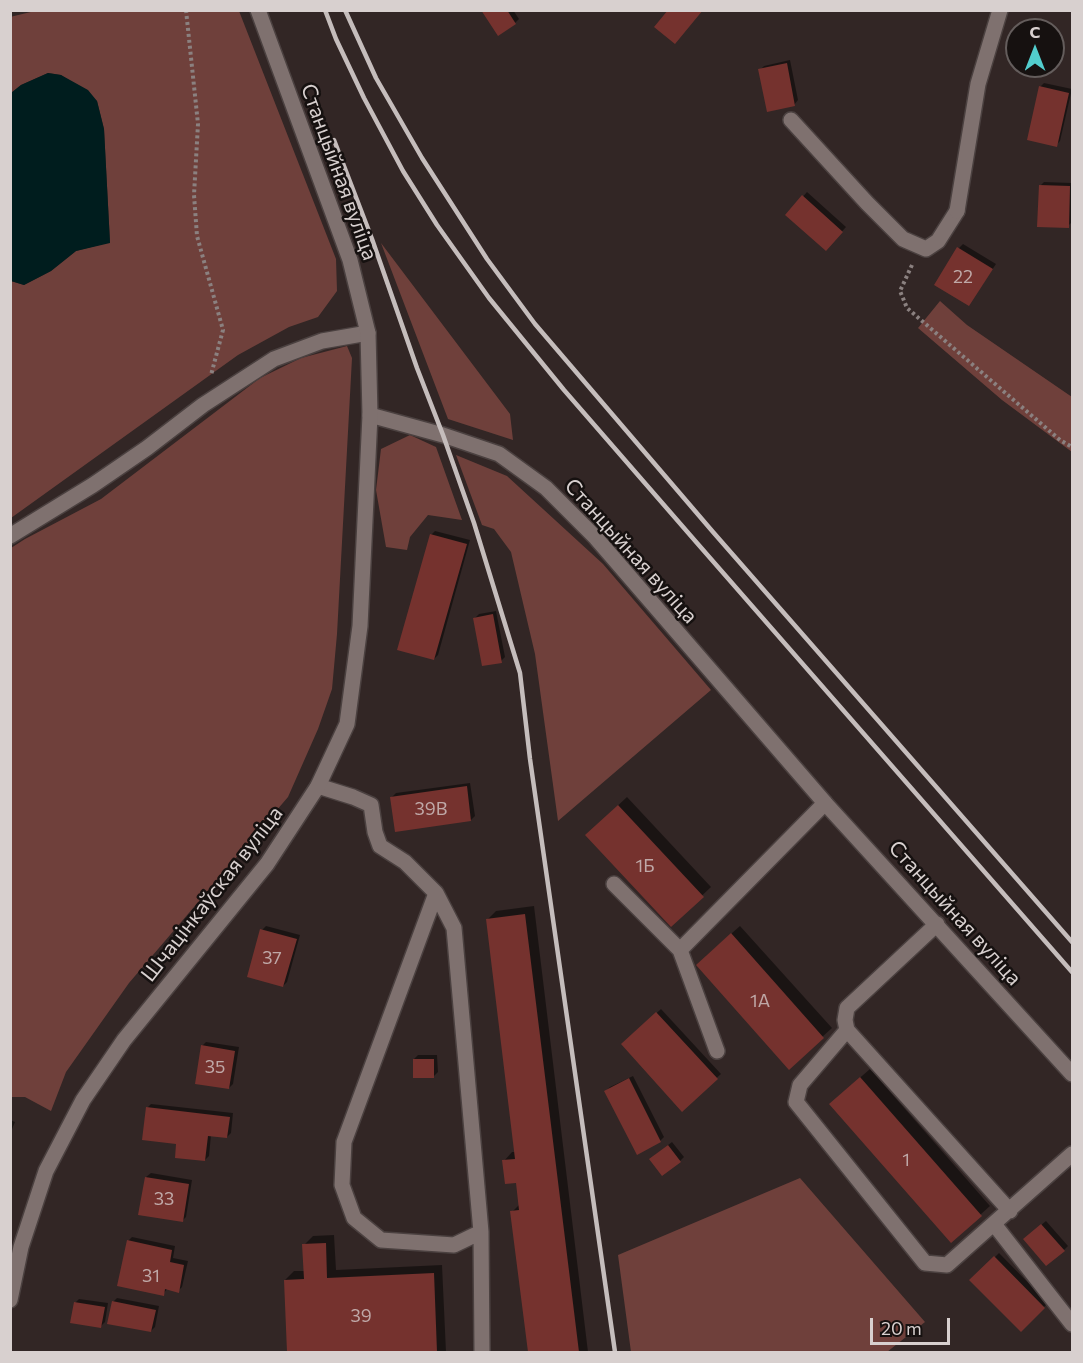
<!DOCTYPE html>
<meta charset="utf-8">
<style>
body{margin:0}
#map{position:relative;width:1083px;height:1363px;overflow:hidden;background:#322625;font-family:Commissioner,sans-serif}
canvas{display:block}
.frame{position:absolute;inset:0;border:12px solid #d8d0cf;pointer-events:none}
.north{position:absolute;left:1005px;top:18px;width:60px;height:60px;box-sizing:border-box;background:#161110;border:2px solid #645d5c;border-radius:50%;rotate:0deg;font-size:16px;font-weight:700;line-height:24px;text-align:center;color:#d8d0cf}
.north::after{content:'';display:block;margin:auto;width:21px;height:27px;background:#52cdcd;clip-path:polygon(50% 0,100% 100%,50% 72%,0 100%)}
.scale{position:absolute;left:870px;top:1318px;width:80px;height:27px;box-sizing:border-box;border:3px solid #d8d0cf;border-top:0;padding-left:8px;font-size:18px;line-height:21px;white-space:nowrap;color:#d8d0cf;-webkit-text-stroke:4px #161110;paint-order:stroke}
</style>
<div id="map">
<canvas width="1083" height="1363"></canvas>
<div class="frame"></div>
<div class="north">С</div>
<div class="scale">20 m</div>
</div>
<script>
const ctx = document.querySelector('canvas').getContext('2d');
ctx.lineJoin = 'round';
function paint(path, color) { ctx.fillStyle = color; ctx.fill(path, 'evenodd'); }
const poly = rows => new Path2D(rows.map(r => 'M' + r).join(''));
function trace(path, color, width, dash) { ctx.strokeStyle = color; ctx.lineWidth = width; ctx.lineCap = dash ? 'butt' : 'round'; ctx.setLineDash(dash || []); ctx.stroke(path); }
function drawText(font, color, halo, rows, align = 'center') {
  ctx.font = font + ' Commissioner,sans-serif'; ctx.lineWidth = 5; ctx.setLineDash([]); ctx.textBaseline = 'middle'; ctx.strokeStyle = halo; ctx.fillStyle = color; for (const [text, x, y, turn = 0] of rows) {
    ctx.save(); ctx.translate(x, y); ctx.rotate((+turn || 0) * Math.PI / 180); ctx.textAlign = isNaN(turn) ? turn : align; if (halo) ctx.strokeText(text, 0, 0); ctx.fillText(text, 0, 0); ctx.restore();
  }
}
paint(poly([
 [39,10,239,11,336,259,337,291,318,317,289,327,238,355,11,518,11,281,24,285,51,271,76,251,110,242,104,129,97,101,61,75,48,73,21,85,11,93,10,17],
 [381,243,510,414,513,440,448,419],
 [940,301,967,325,1072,397,1072,452,1002,400,918,328],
 [347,346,352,358,337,634,332,689,318,729,288,797,129,983,66,1072,51,1111,25,1097,11,1097,11,548,25,539,101,499,260,378,301,358],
 [410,435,436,447,462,520,428,515,410,537,407,550,386,547,376,490,381,449],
 [456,455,507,476,603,564,711,690,558,821,535,654,511,552,494,529,482,525],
 [800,1178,925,1322,887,1352,631,1352,618,1255]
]), '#6f403b');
paint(poly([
 [48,73,61,75,88,90,97,101,104,129,110,243,76,251,51,271,24,285,11,281,11,93,21,85]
]), '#001d1e');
paint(poly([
 [483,10,513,10,519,19,515,23],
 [790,60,798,100,794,105,760,70,764,66],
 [1044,83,1072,89,1060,141,1056,145,1040,87],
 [1044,182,1072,183,1072,222,1068,226,1040,186],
 [807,192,846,227,826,249,787,215],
 [963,244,996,264,972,300,936,284,959,248],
 [435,531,470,540,438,655,434,659,431,535],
 [496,611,505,657,501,661,475,618,479,614],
 [470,783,475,816,471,820,392,797,396,793],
 [627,797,711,887,671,925,596,826],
 [534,906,588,1352,529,1352,512,1212,520,1204,517,1181,504,1161,512,1152,516,1152,487,920,496,911],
 [266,926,300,935,287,982,283,986,262,930],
 [740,926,832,1028,789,1067,706,956],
 [661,1009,721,1074,682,1109,623,1044],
 [206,1042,239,1047,233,1084,229,1088,202,1046],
 [418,1055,437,1055,438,1072,434,1076,414,1059],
 [870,1069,990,1206,951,1241,840,1095],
 [633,1076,664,1137,660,1141,606,1091,610,1087],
 [151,1104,233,1113,231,1133,227,1137,211,1135,209,1156,205,1160,178,1143,147,1108],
 [10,1120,15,1122,10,1134],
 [672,1142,684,1157,680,1161,655,1155],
 [151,1173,192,1180,186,1217,182,1221,146,1177],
 [1046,1221,1068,1246,1064,1250,1029,1235],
 [334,1235,336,1270,442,1265,446,1352,289,1352,285,1280,294,1271,305,1271,304,1245,313,1236],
 [132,1237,175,1246,173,1258,188,1261,182,1287,178,1291,168,1288,163,1294,128,1241],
 [999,1253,1048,1303,1021,1330,972,1280],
 [117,1298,159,1306,155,1327,151,1331,113,1302],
 [79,1299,108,1303,105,1322,101,1326,75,1303]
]), '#0007');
paint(poly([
 [481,10,507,10,516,24,498,36],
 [668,10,703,10,675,44,654,27],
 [787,63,795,106,767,112,758,69],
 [1039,86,1069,93,1057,147,1027,140],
 [1039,185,1070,186,1069,228,1037,227],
 [802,195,843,232,826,251,785,215],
 [957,247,993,269,969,306,934,285],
 [430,534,467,544,434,660,397,650],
 [493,614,502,663,482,666,473,618],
 [467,786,471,821,395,832,390,797],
 [618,805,704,897,671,927,585,835],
 [525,914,579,1352,528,1352,510,1211,519,1210,516,1183,505,1184,502,1160,515,1159,486,919],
 [260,929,297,939,283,987,247,977],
 [731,933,824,1038,789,1070,696,965],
 [656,1012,718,1079,682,1112,621,1044],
 [201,1045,235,1051,229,1089,195,1084],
 [413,1059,434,1059,434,1078,413,1078],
 [860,1077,982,1216,951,1243,829,1104],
 [629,1078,661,1142,637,1155,604,1091],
 [146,1107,230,1117,227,1138,208,1136,205,1161,175,1158,176,1144,142,1140],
 [668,1145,681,1162,662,1176,649,1159],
 [145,1177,189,1184,183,1222,138,1215],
 [1041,1224,1065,1251,1046,1266,1023,1239],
 [127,1240,172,1250,170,1262,184,1265,179,1293,165,1289,164,1296,117,1286],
 [326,1243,327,1278,434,1273,437,1352,287,1352,284,1280,304,1279,302,1244],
 [994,1256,1045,1308,1021,1332,969,1280],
 [112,1301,156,1310,151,1332,107,1324],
 [74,1302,105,1307,101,1328,70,1323]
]), '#75322e');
const lane = poly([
 [791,120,867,203,903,239,926,249,938,241,957,211],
 [10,536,93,485,147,448,203,405,274,359,322,341,368,333],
 [318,786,353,797,371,805,375,832,380,846,405,862,436,893,454,928,481,1232,482,1352],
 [614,884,680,950],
 [436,893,344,1142,342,1185,354,1218,381,1240,454,1245,481,1232],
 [937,924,847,1008,845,1020,847,1030,800,1085,796,1102,925,1263,947,1265,1072,1154],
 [847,1030,1010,1211],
 [717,1051,680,950,825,803],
 [994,1224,1072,1324]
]);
const street = poly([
 [957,211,978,84,1000,10],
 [370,415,443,435,499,454,546,488,596,538,825,803,1072,1074]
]);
const secondary = poly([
 [10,1300,21,1247,46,1171,83,1100,124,1040,267,864,318,786,347,724,360,626,370,415,368,333,350,260,258,10]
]);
trace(lane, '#4b4140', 18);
trace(street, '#4b4140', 18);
trace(secondary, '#4b4140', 18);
trace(poly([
 [186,10,198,124,194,195,197,236,223,330,211,375],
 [912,265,900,291,907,308,1060,440,1072,447]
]), '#8b8180', 4, [3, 3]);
trace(lane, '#7f716f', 15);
trace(street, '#7f716f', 15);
trace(secondary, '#7f716f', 15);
trace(poly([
 [325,10,336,39,364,98,403,171,437,225,489,298,564,390,697,543,1072,972],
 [345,10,376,78,422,158,487,259,535,324,713,532,1072,942],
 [334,140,372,239,417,368,443,435,474,523,520,673,530,759,615,1352]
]), '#c5bdbc', 4.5);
drawText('18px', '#bfa8a7', null, [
 ["22",963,277],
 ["39В",431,809],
 ["1Б",645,866],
 ["37",272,958],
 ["1А",760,1001],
 ["35",215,1067],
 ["1",906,1160],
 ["33",164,1199],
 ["31",151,1276],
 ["39",361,1316]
]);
drawText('21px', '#d8d0cf', '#161110', [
 ["Станцыйная вуліца",339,172,70],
 ["Станцыйная вуліца",631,551,48],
 ["Шчацінкаўская вуліца",212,894,-52],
 ["Станцыйная вуліца",955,913,48]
]);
</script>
